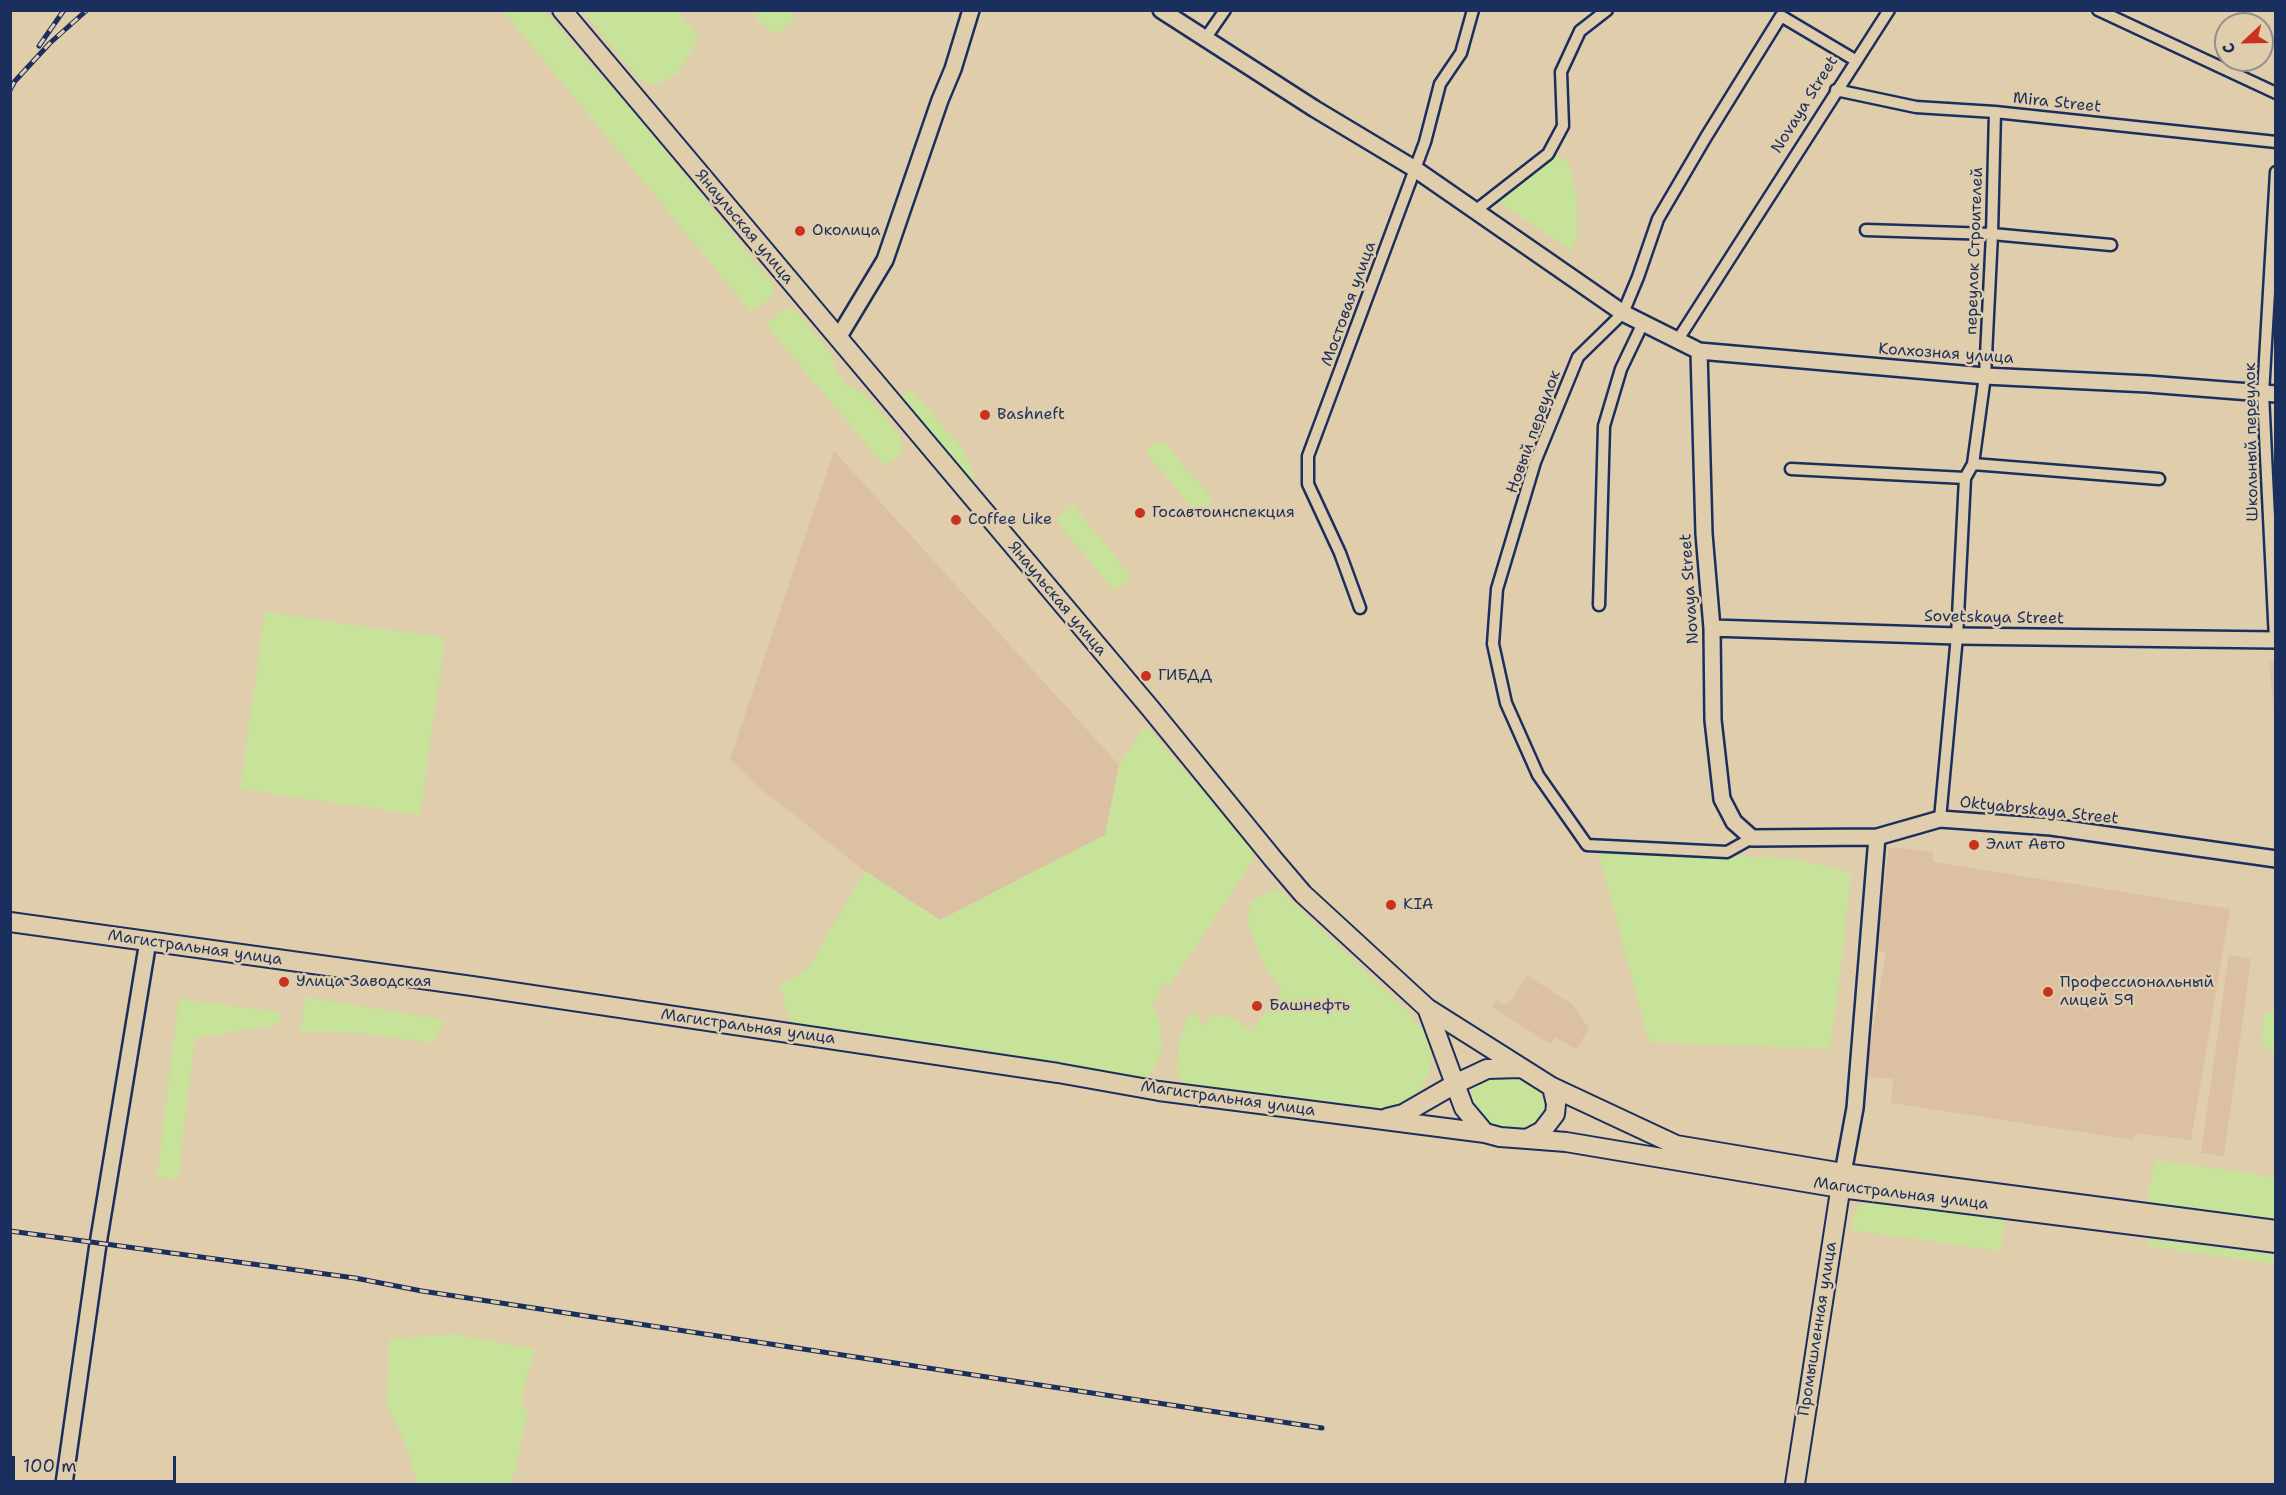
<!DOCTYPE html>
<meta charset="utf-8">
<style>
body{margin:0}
#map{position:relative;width:2286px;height:1495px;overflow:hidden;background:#e0cdab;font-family:"Shantell Sans",sans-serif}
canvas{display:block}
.frame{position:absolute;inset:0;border:12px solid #1b2f5e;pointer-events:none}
.north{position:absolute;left:2214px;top:12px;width:60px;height:60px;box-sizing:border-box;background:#e0cdab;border:2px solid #918e8c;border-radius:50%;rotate:248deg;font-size:16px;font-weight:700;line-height:24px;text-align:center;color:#1b2f5e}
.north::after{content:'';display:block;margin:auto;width:21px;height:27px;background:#c8321e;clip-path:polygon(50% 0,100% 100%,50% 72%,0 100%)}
.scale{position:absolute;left:12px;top:1456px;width:164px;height:27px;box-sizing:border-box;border:3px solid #1b2f5e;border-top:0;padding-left:8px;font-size:18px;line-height:21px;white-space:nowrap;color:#1b2f5e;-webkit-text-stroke:4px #e0cdab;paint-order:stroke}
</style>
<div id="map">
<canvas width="2286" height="1495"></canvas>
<div class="frame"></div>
<div class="north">С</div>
<div class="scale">100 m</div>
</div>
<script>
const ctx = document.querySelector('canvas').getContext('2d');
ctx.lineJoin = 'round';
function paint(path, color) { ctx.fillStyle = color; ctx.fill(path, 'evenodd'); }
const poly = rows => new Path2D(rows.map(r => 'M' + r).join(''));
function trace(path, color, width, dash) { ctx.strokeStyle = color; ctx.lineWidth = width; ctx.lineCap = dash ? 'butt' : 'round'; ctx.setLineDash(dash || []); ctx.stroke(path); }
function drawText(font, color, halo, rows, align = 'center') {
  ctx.font = font + ' "Shantell Sans",sans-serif'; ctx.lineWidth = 5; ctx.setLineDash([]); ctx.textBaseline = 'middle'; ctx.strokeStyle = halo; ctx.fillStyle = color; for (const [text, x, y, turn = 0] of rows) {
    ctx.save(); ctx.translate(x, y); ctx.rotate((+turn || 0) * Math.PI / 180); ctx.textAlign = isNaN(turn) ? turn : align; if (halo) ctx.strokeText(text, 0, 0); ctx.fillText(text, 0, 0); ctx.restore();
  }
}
paint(poly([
 [834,451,1119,765,1105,835,940,920,865,871,756,785,730,759],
 [2269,661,2275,661,2275,729],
 [1889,847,1933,852,1933,862,2230,909,2191,1140,2136,1133,2134,1140,1891,1103,1893,1079,1865,1076,1886,953,1876,951],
 [2229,954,2251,959,2224,1156,2201,1153],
 [1527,975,1573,1005,1589,1029,1576,1049,1555,1037,1550,1044,1492,1007,1496,1000,1504,1005,1509,1003]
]), '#dbc0a1');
paint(poly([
 [503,11,544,11,641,121,774,285,772,297,751,312],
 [582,11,677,11,699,37,678,74,654,85,641,81],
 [756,11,792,11,792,23,776,35,756,19],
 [1556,155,1569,163,1577,198,1577,238,1571,251,1497,200],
 [783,309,795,310,833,356,835,371,845,383,864,394,900,435,903,452,885,466,766,325],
 [909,391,914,392,965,452,975,479,973,482,902,397],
 [1156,442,1164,443,1211,497,1209,506,1202,512,1193,509,1148,455,1148,448],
 [1073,505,1132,577,1114,591,1056,520],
 [265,612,445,638,420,815,240,789],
 [1146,726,1252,848,1254,859,1169,986,1165,983,1157,993,1162,997,1152,1002,1160,1023,1162,1046,1157,1065,1146,1079,793,1029,780,987,808,968,865,871,940,920,1105,835,1119,765],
 [1598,850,1789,858,1851,872,1842,960,1830,1049,1649,1042],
 [1270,891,1281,891,1407,1011,1431,1040,1430,1072,1419,1090,1404,1105,1382,1112,1187,1084,1177,1076,1178,1049,1188,1015,1199,1014,1200,1024,1206,1025,1210,1014,1234,1018,1251,1032,1283,989,1266,971,1248,924,1250,903,1261,895],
 [305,997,445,1020,433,1043,362,1033,301,1032],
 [179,999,280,1012,278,1025,195,1038,178,1179,157,1177],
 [2268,1012,2275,1012,2275,1051,2269,1050,2262,1044,2263,1017],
 [1500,1074,1513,1076,1539,1091,1546,1105,1544,1118,1534,1128,1520,1131,1495,1127,1483,1120,1471,1103,1473,1087,1482,1079],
 [2155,1160,2275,1177,2275,1220,2147,1202],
 [1890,1199,2005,1214,2001,1251,1849,1230,1858,1206],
 [2151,1239,2275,1255,2275,1264,2147,1246],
 [454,1334,534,1349,521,1403,528,1412,515,1472,510,1484,417,1484,407,1448,387,1404,389,1339]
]), '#c7e299');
const street = poly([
 [2098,10,2276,93],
 [1205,39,1225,10],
 [1836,90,1916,107,1995,112,2276,142],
 [1475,211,1548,154,1563,126,1561,72,1580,31,1607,10],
 [1866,230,1992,234,2111,245],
 [1677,341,1889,10],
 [1973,464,2159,479],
 [1791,469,1965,478],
 [1599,605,1604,426,1621,369,1643,323],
 [1360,608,1340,553,1308,484,1308,456,1425,142,1440,84,1461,53,1473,10],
 [2275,640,2263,394,2276,172],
 [1940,819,1957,636,1965,478,1973,464,1985,376,1992,234,1995,112],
 [1752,838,1727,852,1587,845,1538,775,1506,703,1493,644,1497,589,1535,462,1578,357,1623,313,1638,277,1658,219,1706,137,1781,16,1855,60]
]);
const secondary = poly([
 [1161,10,1315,109,1415,169,1623,313,1699,351,1985,376,2148,384,2276,394],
 [838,338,885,260,940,100,953,69,971,10],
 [1699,351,1704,534,1712,628,1713,720,1722,799,1734,822,1752,838,1877,837,1940,819,2051,827,2276,859],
 [1712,628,1957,636,2276,640],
 [1843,1173,1855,1108,1877,837],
 [64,1484,98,1244,148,941]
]);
const primary = poly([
 [562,10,1150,708,1274,860,1303,894,1427,1008,1552,1087,1676,1145,1843,1173,2276,1230],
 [10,922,472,986,1058,1073,1159,1091,1485,1133],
 [1521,1068,1487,1069,1455,1084,1464,1108,1485,1133,1500,1137,1527,1139,1542,1131,1555,1114,1556,1104,1552,1087],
 [1387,1118,1403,1114,1455,1084,1427,1008],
 [1527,1139,1566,1142,1840,1188,2276,1243],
 [1795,1484,1842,1178]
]);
trace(street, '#1b2f5e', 15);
trace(secondary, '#1b2f5e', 20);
trace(primary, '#1b2f5e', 22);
trace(street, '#e0cdab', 10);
trace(secondary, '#e0cdab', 15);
trace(primary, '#e0cdab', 18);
const rail = poly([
 [39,46,64,10],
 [10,90,15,81,50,43,87,10],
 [10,1231,355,1278,422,1291,1322,1428]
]);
trace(rail, '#1b2f5e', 5);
trace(rail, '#e0cdab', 3, [9]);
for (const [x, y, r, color] of [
 [800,231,6,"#c8321e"],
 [985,415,6,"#c8321e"],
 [1140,513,6,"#c8321e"],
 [956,520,6,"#c8321e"],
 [1146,676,6,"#c8321e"],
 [1974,845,6,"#c8321e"],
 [1391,905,6,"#c8321e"],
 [284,982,6,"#c8321e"],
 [2048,992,6,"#c8321e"],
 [1257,1006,6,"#c8321e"]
]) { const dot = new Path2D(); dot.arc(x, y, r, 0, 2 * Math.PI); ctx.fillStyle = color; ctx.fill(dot); trace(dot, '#e0cdab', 2); }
drawText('16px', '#1b2f5e', '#e0cdab', [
 ["Mira Street",2057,103,6],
 ["Novaya Street",1805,105,-58],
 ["Янаульская улица",744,227,50],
 ["переулок Строителей",1975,251,-88],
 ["Мостовая улица",1349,304,-70],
 ["Колхозная улица",1946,354,4],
 ["Новый переулок",1534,432,-70],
 ["Школьный переулок",2252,442,-91],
 ["Novaya Street",1690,589,-94],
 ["Янаульская улица",1057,599,50],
 ["Sovetskaya Street",1994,618,1],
 ["Oktyabrskaya Street",2039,811,6],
 ["Магистральная улица",195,948,8],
 ["Магистральная улица",748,1027,8],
 ["Магистральная улица",1228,1099,8],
 ["Магистральная улица",1901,1194,7],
 ["Промышленная улица",1818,1329,-81]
]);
drawText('16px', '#1b2f5e', '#e0cdab', [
 ["Околица",812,231],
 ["Bashneft",997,415],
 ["Госавтоинспекция",1152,513],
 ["Coffee Like",968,520],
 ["ГИБДД",1158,676],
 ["Элит Авто",1986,845],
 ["KIA",1403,905],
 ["Улица Заводская",296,982],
 ["Профессиональный",2060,983],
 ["лицей 59",2060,1001],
 ["Башнефть",1269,1006]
], 'left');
</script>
